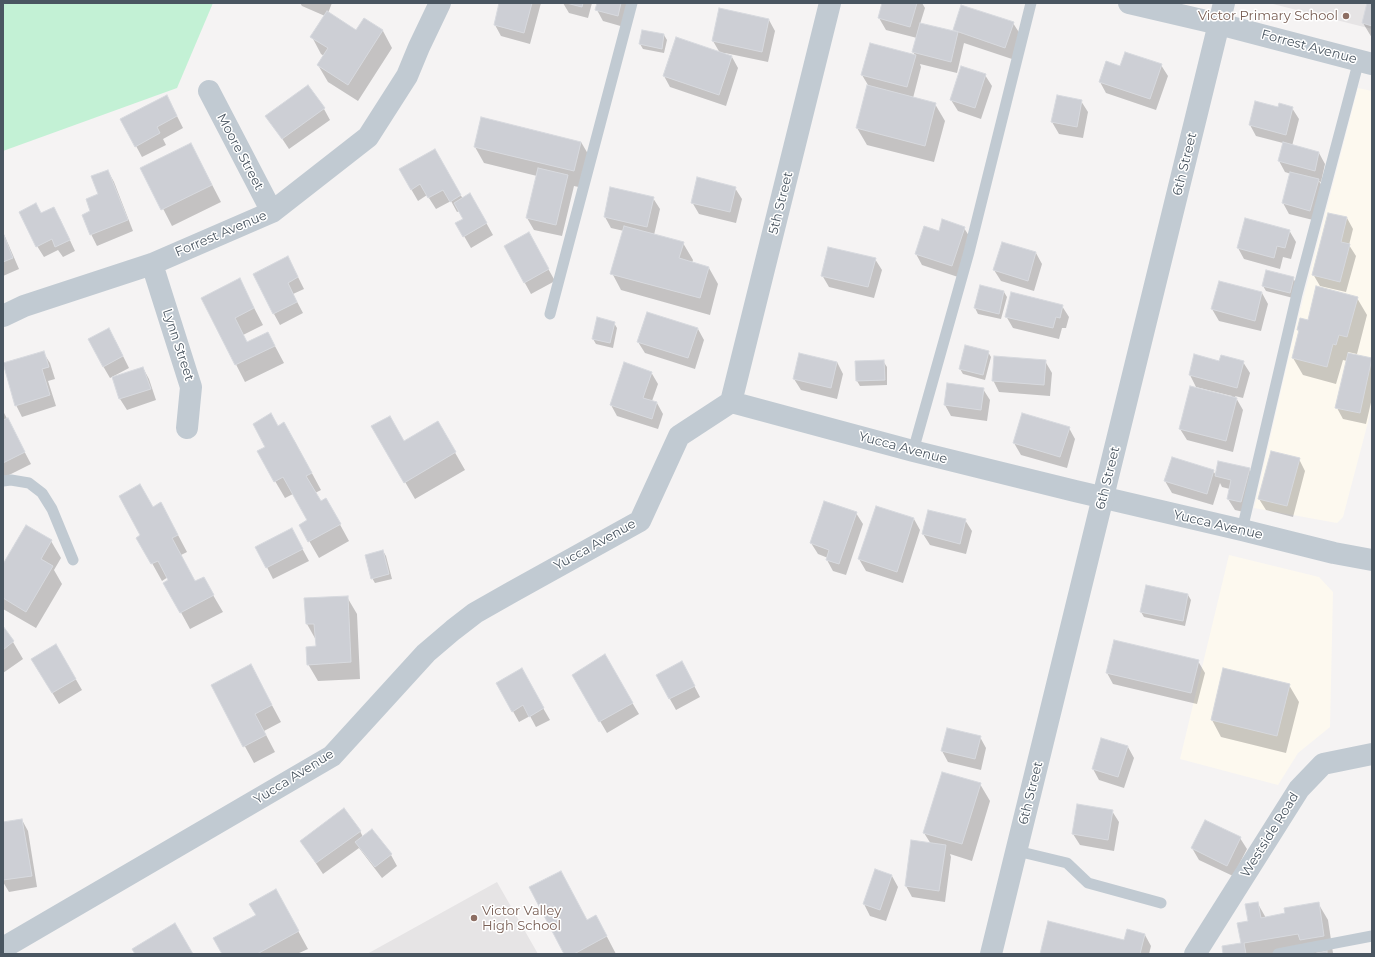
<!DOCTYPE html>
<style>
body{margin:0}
#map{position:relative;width:1375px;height:957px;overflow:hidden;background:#f5f3f3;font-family:Montserrat,sans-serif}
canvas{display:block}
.frame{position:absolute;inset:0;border:4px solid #4a5661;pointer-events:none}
</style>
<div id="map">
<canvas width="1375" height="957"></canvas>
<div class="frame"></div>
</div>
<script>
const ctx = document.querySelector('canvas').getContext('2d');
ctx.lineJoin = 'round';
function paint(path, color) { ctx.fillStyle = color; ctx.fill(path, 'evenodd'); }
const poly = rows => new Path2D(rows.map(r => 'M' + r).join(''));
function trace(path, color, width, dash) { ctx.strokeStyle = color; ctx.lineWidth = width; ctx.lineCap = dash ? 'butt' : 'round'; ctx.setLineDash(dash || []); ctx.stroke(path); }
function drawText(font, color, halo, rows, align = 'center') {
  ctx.font = font + ' Montserrat,sans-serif'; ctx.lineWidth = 3; ctx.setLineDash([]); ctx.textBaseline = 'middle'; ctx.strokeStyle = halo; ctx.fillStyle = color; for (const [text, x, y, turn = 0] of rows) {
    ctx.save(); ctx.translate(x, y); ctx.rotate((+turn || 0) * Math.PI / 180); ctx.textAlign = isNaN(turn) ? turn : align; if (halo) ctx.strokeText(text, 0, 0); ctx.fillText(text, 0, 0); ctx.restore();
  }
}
paint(poly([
 [1358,88,1372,91,1372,407,1343,517,1337,523,1254,508,1295,330],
 [1229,555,1319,577,1333,592,1330,727,1298,753,1278,785,1180,759]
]), '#fdf9ef');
paint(poly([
 [1269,3,1372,3,1372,29],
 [497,882,538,954,367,954]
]), '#e6e4e5');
paint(poly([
 [3,3,213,3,177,88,3,151]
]), '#c3f1d5');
paint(poly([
 [300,3,332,3,328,13,357,31,364,19,383,31,392,48,358,101,328,82,318,65,324,56,321,54,312,37,325,16,302,6],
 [500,3,541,3,530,44,501,36,495,25],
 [563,3,592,3,588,18,569,13],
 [598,3,630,3,624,27,603,21,597,10],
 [884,3,922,3,925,8,920,24,953,32,962,6,1013,23,1020,34,1012,59,964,43,957,73,920,64,921,67,913,98,935,104,945,121,934,162,867,145,857,128,868,85,862,75,915,55,913,52,917,38,886,30,879,18],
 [1368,3,1372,3,1372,38,1363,23],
 [769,20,775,31,768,62,725,53,725,55,732,57,738,68,726,106,670,87,664,76,720,53,713,41],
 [664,35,667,40,664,53,643,49,640,44],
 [1161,65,1168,76,1156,110,1106,93,1100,82,1120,67],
 [985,75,992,86,981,119,958,111,951,100],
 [1081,101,1088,112,1083,138,1059,134,1052,122],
 [173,108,183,128,163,139,166,145,142,157,136,146],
 [1279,108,1292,108,1299,119,1292,146,1319,153,1325,164,1321,182,1319,181,1325,191,1317,221,1289,214,1283,203,1291,174,1285,172,1279,161,1283,143,1256,136,1250,125],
 [324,109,330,120,289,149,267,116],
 [581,142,591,159,583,188,574,186,562,236,534,230,527,218,537,176,484,163,475,147],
 [191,144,221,202,172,226,142,168],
 [434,150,463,199,470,194,493,235,471,248,457,224,464,219,460,211,457,212,451,201,436,209,427,195,418,201,400,170],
 [108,171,114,182,133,231,97,246,91,234,92,212,100,195],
 [735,188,742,199,736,223,699,214,692,202],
 [653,198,660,209,654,235,683,243,693,260,692,263,709,268,718,284,710,315,621,290,612,273,624,231,611,228,605,217],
 [42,214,60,219,75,251,63,257,58,250,44,257,37,246],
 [1347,218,1353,229,1349,245,1356,256,1346,292,1320,286,1313,274],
 [964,228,971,239,958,277,922,265,916,254,939,232],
 [1289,230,1296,242,1291,259,1283,257,1280,269,1244,259,1238,248],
 [3,232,19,269,3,276],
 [535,245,555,281,531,294,505,247],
 [1036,253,1042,264,1034,291,1001,281,994,270],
 [288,257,304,289,293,294,303,313,280,325,274,314],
 [875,259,882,270,874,298,829,287,822,275],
 [1293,278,1296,283,1293,298,1266,291,1263,286],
 [239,279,263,325,243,335,247,343,268,333,284,363,245,382,202,298],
 [1004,292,1007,297,1001,319,978,314,975,308],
 [1262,293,1268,304,1261,331,1219,321,1212,309],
 [1357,298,1367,315,1357,354,1348,352,1348,354,1372,360,1372,398,1366,424,1343,419,1337,408,1347,361,1343,360,1336,384,1303,375,1293,358,1299,333,1298,330,1308,321],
 [1062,306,1069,317,1066,328,1062,328,1059,339,1013,328,1006,316],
 [614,323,617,328,613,348,596,344,593,339],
 [698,329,704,340,695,369,645,353,638,342],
 [115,340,129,368,110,378,103,366],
 [43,352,50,363,55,379,48,381,56,406,22,417,16,405],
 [988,352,991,357,985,380,963,374,960,369],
 [1195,356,1220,362,1243,362,1250,373,1243,398,1235,396,1243,410,1233,452,1187,440,1180,429,1232,398,1232,396,1196,387,1190,375],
 [883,361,887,367,887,385,860,386,857,381,856,362],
 [1045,361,1052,373,1050,396,999,392,993,380],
 [837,362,843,374,837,399,801,390,794,379],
 [143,368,149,379,156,400,127,410,120,399,113,378],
 [651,372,658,384,652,401,657,403,663,414,658,429,617,416,611,405],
 [948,384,983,389,990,400,987,421,951,416,945,405],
 [3,411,31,464,3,478],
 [1022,414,1069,428,1075,439,1067,468,1021,455,1014,443],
 [438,423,465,470,415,499,373,427,404,443],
 [278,427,294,440,321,490,315,493,320,503,326,499,349,541,319,558,300,525,308,520,293,494,285,498,258,452,267,447],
 [1299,459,1305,471,1293,517,1266,510,1259,499],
 [1249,469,1255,480,1248,513,1235,510,1228,499,1230,489,1222,487,1220,483,1213,505,1172,493,1165,481,1213,471,1216,475],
 [152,508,170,520,187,552,181,555,195,583,203,578,223,612,190,629,165,583,170,581,168,577,162,581,138,538,142,536],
 [856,513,863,524,846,575,833,571,827,560,828,558,818,554,811,543],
 [914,519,920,530,903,583,866,571,859,559],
 [965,520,972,531,966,554,930,545,923,534],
 [51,541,61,558,54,570,62,584,36,628,3,609,3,566],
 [298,541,309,561,273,579,257,548],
 [383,551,386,556,392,579,375,583,372,578],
 [1188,595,1191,600,1185,626,1144,617,1141,612],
 [347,597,357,614,360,679,318,681,308,664,317,647,316,640,307,624],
 [3,628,13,642,23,659,3,673],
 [56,645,82,690,59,704,32,659],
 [604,656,639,714,607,733,573,675],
 [1198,661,1205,673,1197,704,1113,684,1107,673],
 [251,666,281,722,264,731,275,752,254,763,212,686],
 [1224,669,1289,685,1299,702,1286,753,1221,737,1212,720],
 [521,670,550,720,536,727,530,716,519,722,497,683],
 [688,674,700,697,676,710,657,676],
 [980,737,986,748,981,770,948,762,942,751],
 [1128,747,1134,758,1124,788,1099,780,1093,769],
 [980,784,990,801,972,861,950,854,951,857,945,902,912,897,906,886,912,841,931,844,924,833],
 [1112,811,1119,822,1114,851,1080,845,1073,834],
 [22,820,28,831,37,887,9,892,3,882,3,823],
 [360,831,363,837,371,831,391,855,397,866,382,878,359,848,323,874,301,841],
 [1240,838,1247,849,1233,876,1199,860,1192,848],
 [892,876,898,887,886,921,870,916,864,904],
 [1318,903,1328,920,1333,953,1308,954,1306,951,1287,954,1224,954,1242,944,1249,922,1258,904,1266,918,1286,914],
 [285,907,308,949,297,954,223,954],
 [587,921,605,933,616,954,565,954],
 [1145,935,1151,946,1149,954,1041,954,1125,941]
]), '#0003');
const building = poly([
 [499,3,532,3,524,33,494,25,499,3],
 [566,3,583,3,582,7,566,3],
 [597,3,621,3,618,16,595,10,597,3],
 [882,3,917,3,910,27,878,18,882,3],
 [1367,3,1372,3,1372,26,1362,23,1367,3],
 [961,5,1014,22,1005,48,953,30,961,5],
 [719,8,769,19,762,52,712,41,719,8],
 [327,11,356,30,364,18,383,30,348,85,317,65,328,48,310,37,327,11],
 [920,23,958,32,951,62,912,52,920,23],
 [642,30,664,34,662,49,639,44,642,30],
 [676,37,732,56,719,95,663,76,676,37],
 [870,43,916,55,907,87,861,75,870,43],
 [1125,52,1162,64,1150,99,1099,82,1106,61,1120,66,1125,52],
 [961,66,986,74,975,108,950,100,961,66],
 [308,85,325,108,282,139,265,116,308,85],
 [867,85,936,103,925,146,856,128,867,85],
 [167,95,177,116,157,127,160,133,135,147,120,119,167,95],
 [1057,95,1082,100,1077,127,1051,122,1057,95],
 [1255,101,1278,107,1279,103,1293,107,1286,135,1249,125,1255,101],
 [481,117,581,142,574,171,474,147,481,117],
 [1283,142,1319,152,1315,171,1278,161,1283,142],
 [191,143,212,185,161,210,140,168,191,143],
 [435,149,461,195,450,202,443,190,428,198,420,184,411,190,399,169,435,149],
 [538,168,568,175,556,225,526,218,538,168],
 [108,170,128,220,90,235,82,215,90,211,86,199,98,194,91,176,108,170],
 [1290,172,1319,179,1310,211,1282,203,1290,172],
 [697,177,736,187,730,212,691,203,697,177],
 [610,187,654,197,647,227,604,217,610,187],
 [470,193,487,223,463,237,455,223,463,219,454,203,470,193],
 [36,203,41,213,54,207,70,240,55,247,52,239,36,247,19,212,36,203],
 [1328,213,1347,217,1341,242,1350,244,1340,282,1312,275,1328,213],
 [1245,218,1290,230,1285,248,1277,246,1274,258,1237,248,1245,218],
 [942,219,965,227,952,266,915,254,924,226,939,231,942,219],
 [624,226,684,242,679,258,709,267,700,298,610,274,624,226],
 [529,232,549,269,524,283,504,246,529,232],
 [3,233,13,258,3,262,3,233],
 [1002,242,1036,252,1028,281,993,270,1002,242],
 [828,247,876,258,868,287,821,276,828,247],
 [288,256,298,277,288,283,297,302,273,314,253,274,288,256],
 [1266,270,1294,277,1290,293,1262,286,1266,270],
 [240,278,254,308,235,318,247,342,268,332,275,346,235,365,201,298,240,278],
 [1219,281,1262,292,1255,321,1211,309,1219,281],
 [980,285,1004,291,999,314,974,308,980,285],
 [1316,286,1358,297,1347,337,1339,335,1336,345,1333,344,1327,367,1292,358,1299,330,1297,330,1300,318,1308,320,1316,286],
 [1011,292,1063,305,1060,318,1056,317,1053,328,1005,317,1011,292],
 [647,312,698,328,688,358,637,342,647,312],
 [597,317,615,322,610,343,592,339,597,317],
 [109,328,123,356,103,367,88,339,109,328],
 [965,345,989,351,983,375,959,369,965,345],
 [44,351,49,367,42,369,50,395,15,406,3,363,44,351],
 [799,353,837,362,831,388,793,379,799,353],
 [1348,353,1372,358,1360,413,1335,408,1348,353],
 [1194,354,1219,361,1221,355,1244,361,1237,388,1189,375,1194,354],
 [994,356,1046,360,1044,385,992,381,994,356],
 [884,360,885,380,856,381,855,361,884,360],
 [624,362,652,372,643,398,657,402,652,419,610,405,624,362],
 [143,367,151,389,119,399,112,377,143,367],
 [947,383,984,388,981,410,944,405,947,383],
 [1190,386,1237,398,1226,441,1179,429,1190,386],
 [271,413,278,426,284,422,312,473,306,476,321,501,326,498,341,524,308,542,299,525,307,520,283,477,274,482,257,451,265,447,253,424,271,413],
 [1022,413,1070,427,1060,457,1013,443,1022,413],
 [390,416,404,441,438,421,456,452,404,483,371,426,390,416],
 [8,418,25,452,3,463,3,420,8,418],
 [1271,451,1300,458,1287,506,1258,499,1271,451],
 [1172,457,1214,470,1207,494,1164,481,1172,457],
 [1218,461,1250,468,1241,502,1227,499,1231,480,1215,476,1218,461],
 [140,484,153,507,161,502,178,535,172,538,195,581,204,577,214,595,180,613,163,583,168,580,158,561,151,564,136,538,140,535,119,496,140,484],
 [824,501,857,512,839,564,826,560,829,550,810,543,824,501],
 [876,506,914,518,897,572,858,559,876,506],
 [928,510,966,519,960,544,922,534,928,510],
 [26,525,52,540,41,559,53,566,26,612,3,598,3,564,26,525],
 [292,528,303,549,266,568,255,547,292,528],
 [383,550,389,574,371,579,365,555,383,550],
 [1146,585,1188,594,1183,621,1140,612,1146,585],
 [348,596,351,662,307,665,306,647,316,646,314,624,306,624,304,598,348,596],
 [3,626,14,641,3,650,3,626],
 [1114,640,1199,660,1191,693,1106,673,1114,640],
 [56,644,76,679,52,693,31,659,56,644],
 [605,654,633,703,599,722,572,675,605,654],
 [682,661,695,686,669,699,656,675,682,661],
 [251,664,272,705,255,714,266,735,243,747,211,685,251,664],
 [522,668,544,708,529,717,523,705,512,712,496,683,522,668],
 [1223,668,1290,684,1277,736,1211,720,1223,668],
 [947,728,981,736,975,759,941,751,947,728],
 [1101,738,1128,746,1118,777,1092,769,1101,738],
 [942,772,981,783,962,844,923,833,942,772],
 [1077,804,1113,810,1108,840,1072,834,1077,804],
 [344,808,361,831,316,863,300,841,344,808],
 [22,819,32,876,3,880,3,822,22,819],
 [1205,820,1241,837,1227,866,1191,848,1205,820],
 [372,829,392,854,375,867,355,842,372,829],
 [911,840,946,845,939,891,905,886,911,840],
 [875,869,892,875,880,910,863,904,875,869],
 [561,871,587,920,596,915,607,936,574,954,564,954,529,887,561,871],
 [276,889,299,931,257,954,222,954,213,938,256,915,249,904,276,889],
 [1258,902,1261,918,1285,913,1284,908,1319,902,1324,936,1300,940,1298,934,1244,943,1246,954,1223,954,1222,946,1241,943,1237,923,1248,921,1245,904,1258,902],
 [1048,921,1124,940,1127,929,1145,934,1140,954,1040,954,1048,921],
 [175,923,193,954,135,954,132,949,175,923],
 [1327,951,1327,954,1316,954,1316,953,1327,951]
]);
paint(building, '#cdcfd5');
trace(building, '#d7d9de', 1);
trace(poly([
 [550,314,632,3],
 [913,451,969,252,1031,3],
 [3,481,11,480,29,483,42,493,52,509,73,560],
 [1242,530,1297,294,1359,60],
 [1017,851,1067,863,1088,883,1161,903],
 [1278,954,1372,936]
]), '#c1cad2', 11);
trace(poly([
 [1129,3,1219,24,1372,64],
 [209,91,272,212],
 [152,264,191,387,187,428],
 [3,316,24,306,152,264,272,212,368,137,407,76,419,47,440,3],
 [731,402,830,3],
 [3,948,332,756,426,653,453,630,475,613,512,592,640,521,679,436,731,402,913,451,1075,491,1242,530,1334,553,1372,560],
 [1195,954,1299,789,1323,764,1372,754]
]), '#c1cad2', 22);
trace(poly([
 [991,954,1224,3]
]), '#c1cad2', 22);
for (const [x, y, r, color] of [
 [1346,16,4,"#8d6e63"],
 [474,918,4,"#8d6e63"]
]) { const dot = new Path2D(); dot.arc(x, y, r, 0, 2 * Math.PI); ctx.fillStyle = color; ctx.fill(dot); trace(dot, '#fff', 1.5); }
drawText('13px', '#785e54', '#fff', [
 ["Victor Primary School",1338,16],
 ["Victor Valley",482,911,"left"],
 ["High School",482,926,"left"]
], 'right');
drawText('13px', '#4a5661', '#fff', [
 ["Forrest Avenue",1309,47,15],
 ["Moore Street",240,152,62],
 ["6th Street",1185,164,-76],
 ["5th Street",781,203,-76],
 ["Forrest Avenue",221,234,-23],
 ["Lynn Street",178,345,72],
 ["Yucca Avenue",903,448,15],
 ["6th Street",1108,478,-76],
 ["Yucca Avenue",1218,525,13],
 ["Yucca Avenue",595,545,-29],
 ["Yucca Avenue",294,777,-32],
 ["6th Street",1031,793,-76],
 ["Westside Road",1270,835,-58]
]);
</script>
